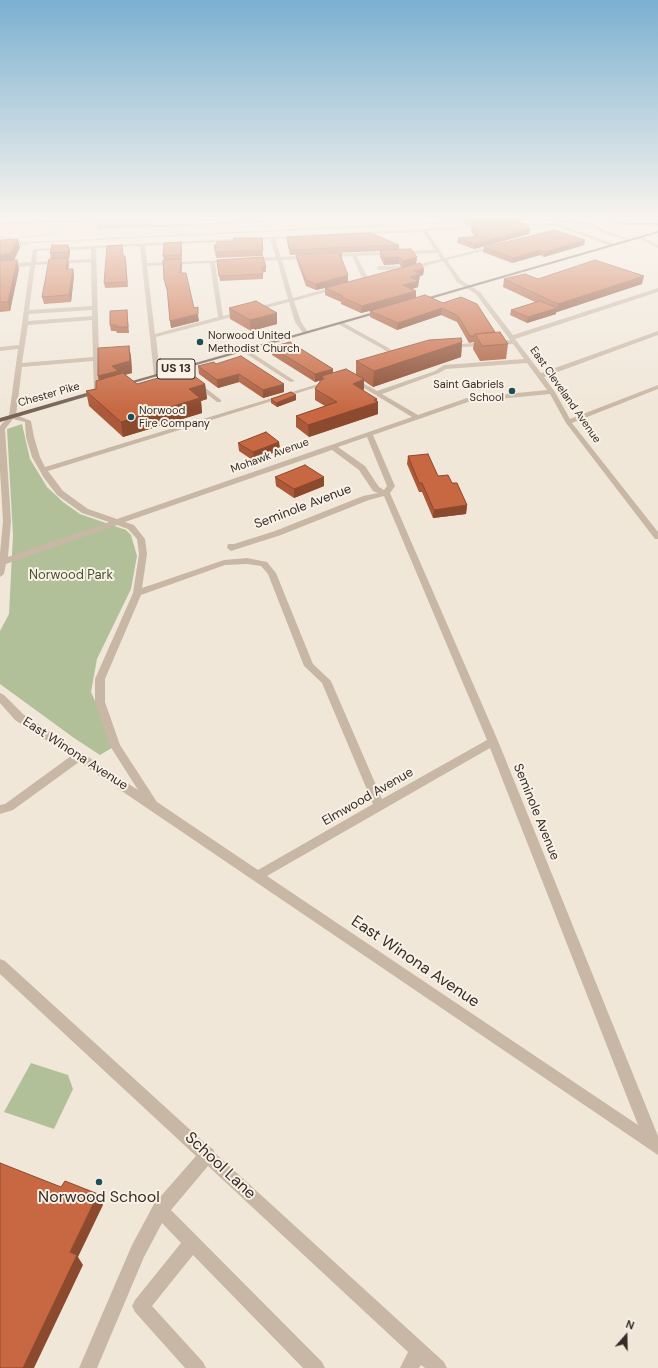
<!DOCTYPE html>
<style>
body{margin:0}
#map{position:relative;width:658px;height:1368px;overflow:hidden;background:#f1e7d9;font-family:"DM Sans",sans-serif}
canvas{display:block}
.north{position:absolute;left:606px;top:1316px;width:40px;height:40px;-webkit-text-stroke:3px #f9f1e6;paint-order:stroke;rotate:20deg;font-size:11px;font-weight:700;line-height:16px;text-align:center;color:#352c27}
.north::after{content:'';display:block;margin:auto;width:14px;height:18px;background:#352c27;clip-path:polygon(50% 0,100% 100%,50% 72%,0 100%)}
</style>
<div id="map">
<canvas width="658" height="1368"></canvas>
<div class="north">N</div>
</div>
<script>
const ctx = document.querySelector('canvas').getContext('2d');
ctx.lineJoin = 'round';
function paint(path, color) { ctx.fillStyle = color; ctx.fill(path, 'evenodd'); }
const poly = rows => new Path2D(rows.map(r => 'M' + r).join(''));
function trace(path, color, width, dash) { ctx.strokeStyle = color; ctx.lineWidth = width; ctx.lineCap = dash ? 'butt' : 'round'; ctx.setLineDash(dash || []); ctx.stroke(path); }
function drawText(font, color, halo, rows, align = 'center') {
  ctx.font = font + ' "DM Sans",sans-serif'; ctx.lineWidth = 4; ctx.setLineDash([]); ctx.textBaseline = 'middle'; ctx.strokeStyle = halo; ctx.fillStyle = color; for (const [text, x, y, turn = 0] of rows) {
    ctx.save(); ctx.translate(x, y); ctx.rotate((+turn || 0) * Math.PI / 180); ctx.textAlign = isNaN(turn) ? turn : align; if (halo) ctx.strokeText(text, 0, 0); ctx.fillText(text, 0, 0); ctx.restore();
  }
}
paint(poly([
 [150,219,150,227,97,229,97,220],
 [22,424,30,459,47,487,63,502,80,514,126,530,131,535,137,556,131,589,97,659,91,692,115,746,100,755,74,738,0,684,0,631,9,614,13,535,7,429],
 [31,1063,68,1075,73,1089,54,1129,4,1112]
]), '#b2c099');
trace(poly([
 [609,219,625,224,658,224]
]), '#78aaaf', 2.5);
trace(poly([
 [0,237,12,238],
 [19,238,53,234,54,230],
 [16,245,29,245]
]), '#b5a190', 1.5, [1, 1]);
paint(poly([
 [93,219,126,219,124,220,0,225,0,223,93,219],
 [148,219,152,219,152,225,323,219,150,228,148,227,148,219],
 [556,220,591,223,607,231,632,240,630,241,603,233,588,225,554,222,556,220],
 [554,223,615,244,615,245,611,246,554,225,512,226,510,225,512,224,554,223],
 [484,226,486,228,427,231,445,258,497,245,497,247,447,260,461,280,480,292,513,335,658,288,658,292,515,339,541,373,658,331,658,335,544,377,555,392,570,419,658,385,658,389,572,423,658,532,658,539,655,539,566,423,550,394,468,402,373,435,395,486,390,493,498,741,658,1136,658,1155,79,762,13,810,0,814,0,805,5,804,71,756,15,720,0,703,0,693,4,695,23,714,138,790,110,746,95,702,95,679,133,593,139,554,137,539,128,529,117,525,6,564,4,574,0,577,0,553,3,521,0,471,0,426,9,416,18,349,0,351,0,347,19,345,30,266,0,268,0,264,31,262,33,250,35,249,484,226],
 [423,232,435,250,328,254,325,256,328,258,352,256,363,280,366,282,369,280,357,256,437,253,441,259,412,266,379,266,376,268,379,270,408,271,443,261,457,282,476,294,510,340,449,345,446,347,447,348,513,344,524,359,444,365,435,371,377,391,354,378,349,379,412,417,117,519,88,509,63,491,48,471,333,382,328,381,45,467,40,457,34,437,31,421,16,415,22,367,93,361,94,392,97,394,100,392,96,248,140,246,154,375,157,377,160,375,156,337,289,302,295,322,303,333,307,333,308,332,301,322,294,301,340,288,337,286,293,298,282,260,310,259,313,257,310,255,281,257,275,239,423,232],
 [270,239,276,257,250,258,247,260,250,262,277,260,288,299,223,316,215,263,230,263,232,260,147,263,145,246,270,239],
 [91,249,91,259,36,262,37,251,91,249],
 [91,262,92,306,29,310,35,265,91,262],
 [210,263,218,317,155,334,147,266,210,263],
 [92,310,92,316,28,321,29,314,92,310],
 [92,320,93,357,22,363,28,325,92,320],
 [527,363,547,390,467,398,418,415,382,394,439,373,446,369,527,363],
 [13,419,25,422,26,437,32,457,44,478,57,495,82,513,109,522,8,557,11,521,5,429,13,419],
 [367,437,387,486,384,490,379,487,365,466,338,447,367,437],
 [332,450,359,470,373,491,378,493,363,496,275,531,234,544,228,544,227,548,231,551,281,535,369,500,384,496,487,740,382,799,331,681,313,664,276,573,267,562,247,558,224,560,142,588,147,554,145,539,134,525,125,522,332,450],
 [247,564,261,566,268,574,304,666,322,683,373,804,258,870,157,802,120,745,105,702,105,679,141,595,225,565,247,564],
 [490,748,638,1125,267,876,490,748],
 [640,236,658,245,658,248,638,238,640,236],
 [338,322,342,322,387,347,403,359,398,360,383,349,338,324,338,322],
 [242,349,246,349,295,381,290,382,242,351,242,349],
 [176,368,180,368,221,400,221,402,217,402,176,370,176,368],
 [0,959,5,961,208,1146,213,1149,215,1153,444,1362,447,1368,425,1368,421,1365,419,1368,400,1368,408,1352,208,1166,171,1210,322,1362,325,1368,303,1368,193,1255,152,1306,203,1362,206,1368,185,1368,135,1312,132,1306,135,1300,181,1243,162,1223,144,1257,97,1368,79,1368,132,1245,154,1204,196,1156,0,974,0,959]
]), '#c9b7a5');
paint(poly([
 [658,231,658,233,420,302,415,301,658,231],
 [381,310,386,311,123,386,118,385,381,310],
 [100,389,102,390,102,392,0,422,0,418,100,389]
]), '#776457');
trace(poly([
 [509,220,527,219],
 [0,244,475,221]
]), '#352c27', 1.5, [0.5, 1.5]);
paint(poly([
 [462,219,519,219,520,220,520,223,467,226],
 [471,226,530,229,529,234,474,249,457,243,458,238,475,237,471,231],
 [368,232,399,245,399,249,417,257,416,264,402,268,399,264,384,265,380,257,380,251,290,255,287,242,287,237,368,233],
 [262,238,263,256,216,258,214,245],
 [0,240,20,247,14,261,17,260,19,269,10,311,0,312],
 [585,240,584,245,544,257,540,255,512,263,483,252,484,247],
 [181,242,182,248,182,260,181,260,182,266,181,273,199,321,171,328,168,293,165,285,163,260,164,260,163,256],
 [68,245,70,251,69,259,68,259,69,265,68,269,73,269,74,276,71,302,44,304,42,297,51,259,50,253],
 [342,254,342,260,348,275,348,282,424,269,423,275,420,276,419,280,418,281,418,287,412,289,416,291,416,298,425,295,495,332,508,344,506,359,480,361,473,349,474,342,469,343,457,322,441,315,397,330,370,317,370,311,361,313,341,304,341,302,325,295,325,288,316,290,306,286,297,261,296,255],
 [123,256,125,256,126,260,128,287,105,288,104,283],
 [217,264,266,267,266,272,263,272,263,279,220,281],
 [504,279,538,279,642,284,557,312,556,312,556,314,527,323,510,315,511,310,535,302,503,287],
 [229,308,277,313,277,324,251,331,230,319],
 [127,310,129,333,117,333,116,331,111,331,110,325],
 [462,342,461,357,373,387,364,381,363,390,378,402,378,414,309,437,296,427,296,416,325,406,315,400,315,389,321,380,315,382,272,355,271,347,333,373,356,374,356,361],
 [129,346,131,357,132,373,125,375,137,384,205,384,207,399,201,401,202,413,123,437,89,406,86,391,96,389,99,380],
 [216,364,284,392,263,398,239,382,218,388,199,374,198,366],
 [296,395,296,400,277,407,271,403,271,399],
 [279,442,280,450,254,461,239,451,238,443],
 [408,456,438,476,452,483,467,505,466,514,433,518,422,492,419,492,407,464],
 [275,477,324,477,324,486,294,498,276,486]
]), '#ab5939');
paint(poly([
 [530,229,529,234,474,249,475,244],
 [18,239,20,247,13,262,0,264,0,255],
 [585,240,584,245,544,257,545,252],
 [68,245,70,251,69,259,68,252],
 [540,250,540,255,512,263,513,258],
 [399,257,399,264,384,265,385,258],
 [417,257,416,264,402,268,403,261],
 [68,258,69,265,67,276,66,269],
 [181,259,182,266,181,280,180,273],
 [17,260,19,269,10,311,8,302],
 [73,269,74,276,71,302,69,295],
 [424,269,423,275,420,276,419,280,409,283,410,277,414,271],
 [348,275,348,282,316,290,316,284],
 [644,276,642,284,557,312,558,304],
 [419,281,418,287,403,292,403,285],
 [416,291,416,298,361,313,362,306],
 [442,308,441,315,397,330,398,323],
 [557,308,556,314,527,323,528,317],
 [277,313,277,324,251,331,250,320],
 [198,314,199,321,171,328,170,321],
 [462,342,461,357,373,387,374,371],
 [129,346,131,357,132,373,119,376,100,388,98,376,112,366],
 [333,369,333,377,322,376,322,380,315,382,315,374],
 [239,374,239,382,218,388,217,380],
 [364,379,364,390,353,384],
 [205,384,207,399,201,401,202,413,123,437,121,422,189,389],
 [284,384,284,392,263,398,263,390],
 [296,395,296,400,277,407,276,403],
 [377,399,377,403,378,402,378,414,309,437,308,425],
 [279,442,280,450,254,461,253,452],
 [324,477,324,486,294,498,294,489],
 [467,505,466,514,433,518,434,510],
 [98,1194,103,1205,78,1257,83,1265,34,1368,23,1368,70,1252]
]), '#8b492e');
const building = poly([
 [464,219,519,219,520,220,467,222,464,219],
 [524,223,530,229,475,244,458,238,479,236,471,226,524,223],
 [554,230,585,240,545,252,540,250,513,258,484,247,535,235,554,230],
 [368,232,399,245,290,250,287,237,369,233,368,232],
 [234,238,262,238,263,250,216,252,214,245,217,245,217,242,234,241,234,238],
 [18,239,11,253,0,255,0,240,18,239],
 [181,242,181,255,163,256,164,243,181,242],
 [52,245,68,245,68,252,50,253,52,245],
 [122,245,123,256,125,256,127,282,104,283,107,246,122,245],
 [411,249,417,257,403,261,399,257,385,258,380,250,411,249],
 [341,253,342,254,340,255,348,275,316,284,306,280,296,255,341,253],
 [263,257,266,267,262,267,263,274,219,276,217,260,263,257],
 [68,258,66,269,73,269,69,295,42,297,49,259,68,258],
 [181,259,180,273,186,273,194,308,198,307,198,314,170,321,167,288,164,279,163,260,181,259],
 [17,260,8,302,0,302,0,261,17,260],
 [595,260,644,276,558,304,504,279,525,274,538,279,595,260],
 [420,263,424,269,414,271,420,274,410,277,419,281,403,285,416,291,362,306,341,297,343,296,325,288,420,263],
 [425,295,443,303,461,297,477,304,495,332,475,334,475,336,470,336,458,316,442,308,398,323,370,311,425,295],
 [256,301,277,313,250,320,229,308,256,301],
 [540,301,557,308,528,317,511,310,540,301],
 [127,310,128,327,116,327,116,325,110,325,110,311,127,310],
 [500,332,508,344,482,346,475,334,500,332],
 [461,338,462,342,374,371,356,361,429,340,461,338],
 [290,342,333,369,315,374,271,347,290,342],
 [129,346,130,361,112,366,118,371,98,376,98,348,129,346],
 [241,356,284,384,263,390,239,374,217,380,198,366,214,362,216,364,241,356],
 [346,369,364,379,353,384,377,399,374,400,378,402,308,425,296,416,337,402,315,389,321,380,324,379,322,376,346,369],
 [186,370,205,384,189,389,200,398,121,422,86,391,96,389,96,381,123,373,137,384,186,370],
 [291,392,296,395,276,403,271,399,291,392],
 [266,432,279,442,253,452,238,443,266,432],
 [428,454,438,476,448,475,452,483,457,483,467,505,434,510,422,483,419,483,408,456,428,454],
 [305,465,324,477,294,489,275,477,305,465],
 [0,1163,61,1187,65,1181,98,1194,70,1252,77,1255,23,1368,0,1368,0,1163]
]);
paint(building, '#c76842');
trace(building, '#8b492e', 1);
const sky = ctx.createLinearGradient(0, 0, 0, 410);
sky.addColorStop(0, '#7bb0d1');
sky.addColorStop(0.53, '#f9f4ee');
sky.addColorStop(1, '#f9f4ee00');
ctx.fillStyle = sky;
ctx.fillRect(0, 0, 658, 410);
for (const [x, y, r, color] of [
 [200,342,4,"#1c5057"],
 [512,391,4,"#1c5057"],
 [131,417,4,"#1c5057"],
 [99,1182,4,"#1c5057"]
]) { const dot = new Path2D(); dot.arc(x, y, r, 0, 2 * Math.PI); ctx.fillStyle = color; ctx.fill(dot); trace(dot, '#f9f1e6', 1.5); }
drawText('11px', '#352c27', '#f9f1e6', [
 ["Norwood United",208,336],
 ["Methodist Church",208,349],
 ["Saint Gabriels",504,385,"right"],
 ["School",504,398,"right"],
 ["Norwood",139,411],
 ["Fire Company",139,424]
], 'left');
drawText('11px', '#352c27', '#f9f1e6', [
 ["Chester Pike",49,395,-16],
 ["East Cleveland Avenue",565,395,55],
 ["Mohawk Avenue",270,456,-20]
]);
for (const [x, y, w] of [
 [176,369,38]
]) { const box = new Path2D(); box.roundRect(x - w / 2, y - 10, w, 20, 3); ctx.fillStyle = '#f9f1e6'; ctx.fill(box); trace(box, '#352c27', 1); }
drawText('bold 12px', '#352c27', null, [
 ["US 13",176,369]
]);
drawText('13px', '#352c27', '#f9f1e6', [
 ["Seminole Avenue",303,507,-21],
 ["East Winona Avenue",75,754,33],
 ["Elmwood Avenue",368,797,-30],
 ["Seminole Avenue",536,812,68]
]);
drawText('13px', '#43542a', '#f9f1e6', [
 ["Norwood Park",71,576]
]);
drawText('16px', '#352c27', '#f9f1e6', [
 ["East Winona Avenue",415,962,34],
 ["School Lane",220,1166,43]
]);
drawText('16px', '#352c27', '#f9f1e6', [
 ["Norwood School",99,1198]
]);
</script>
